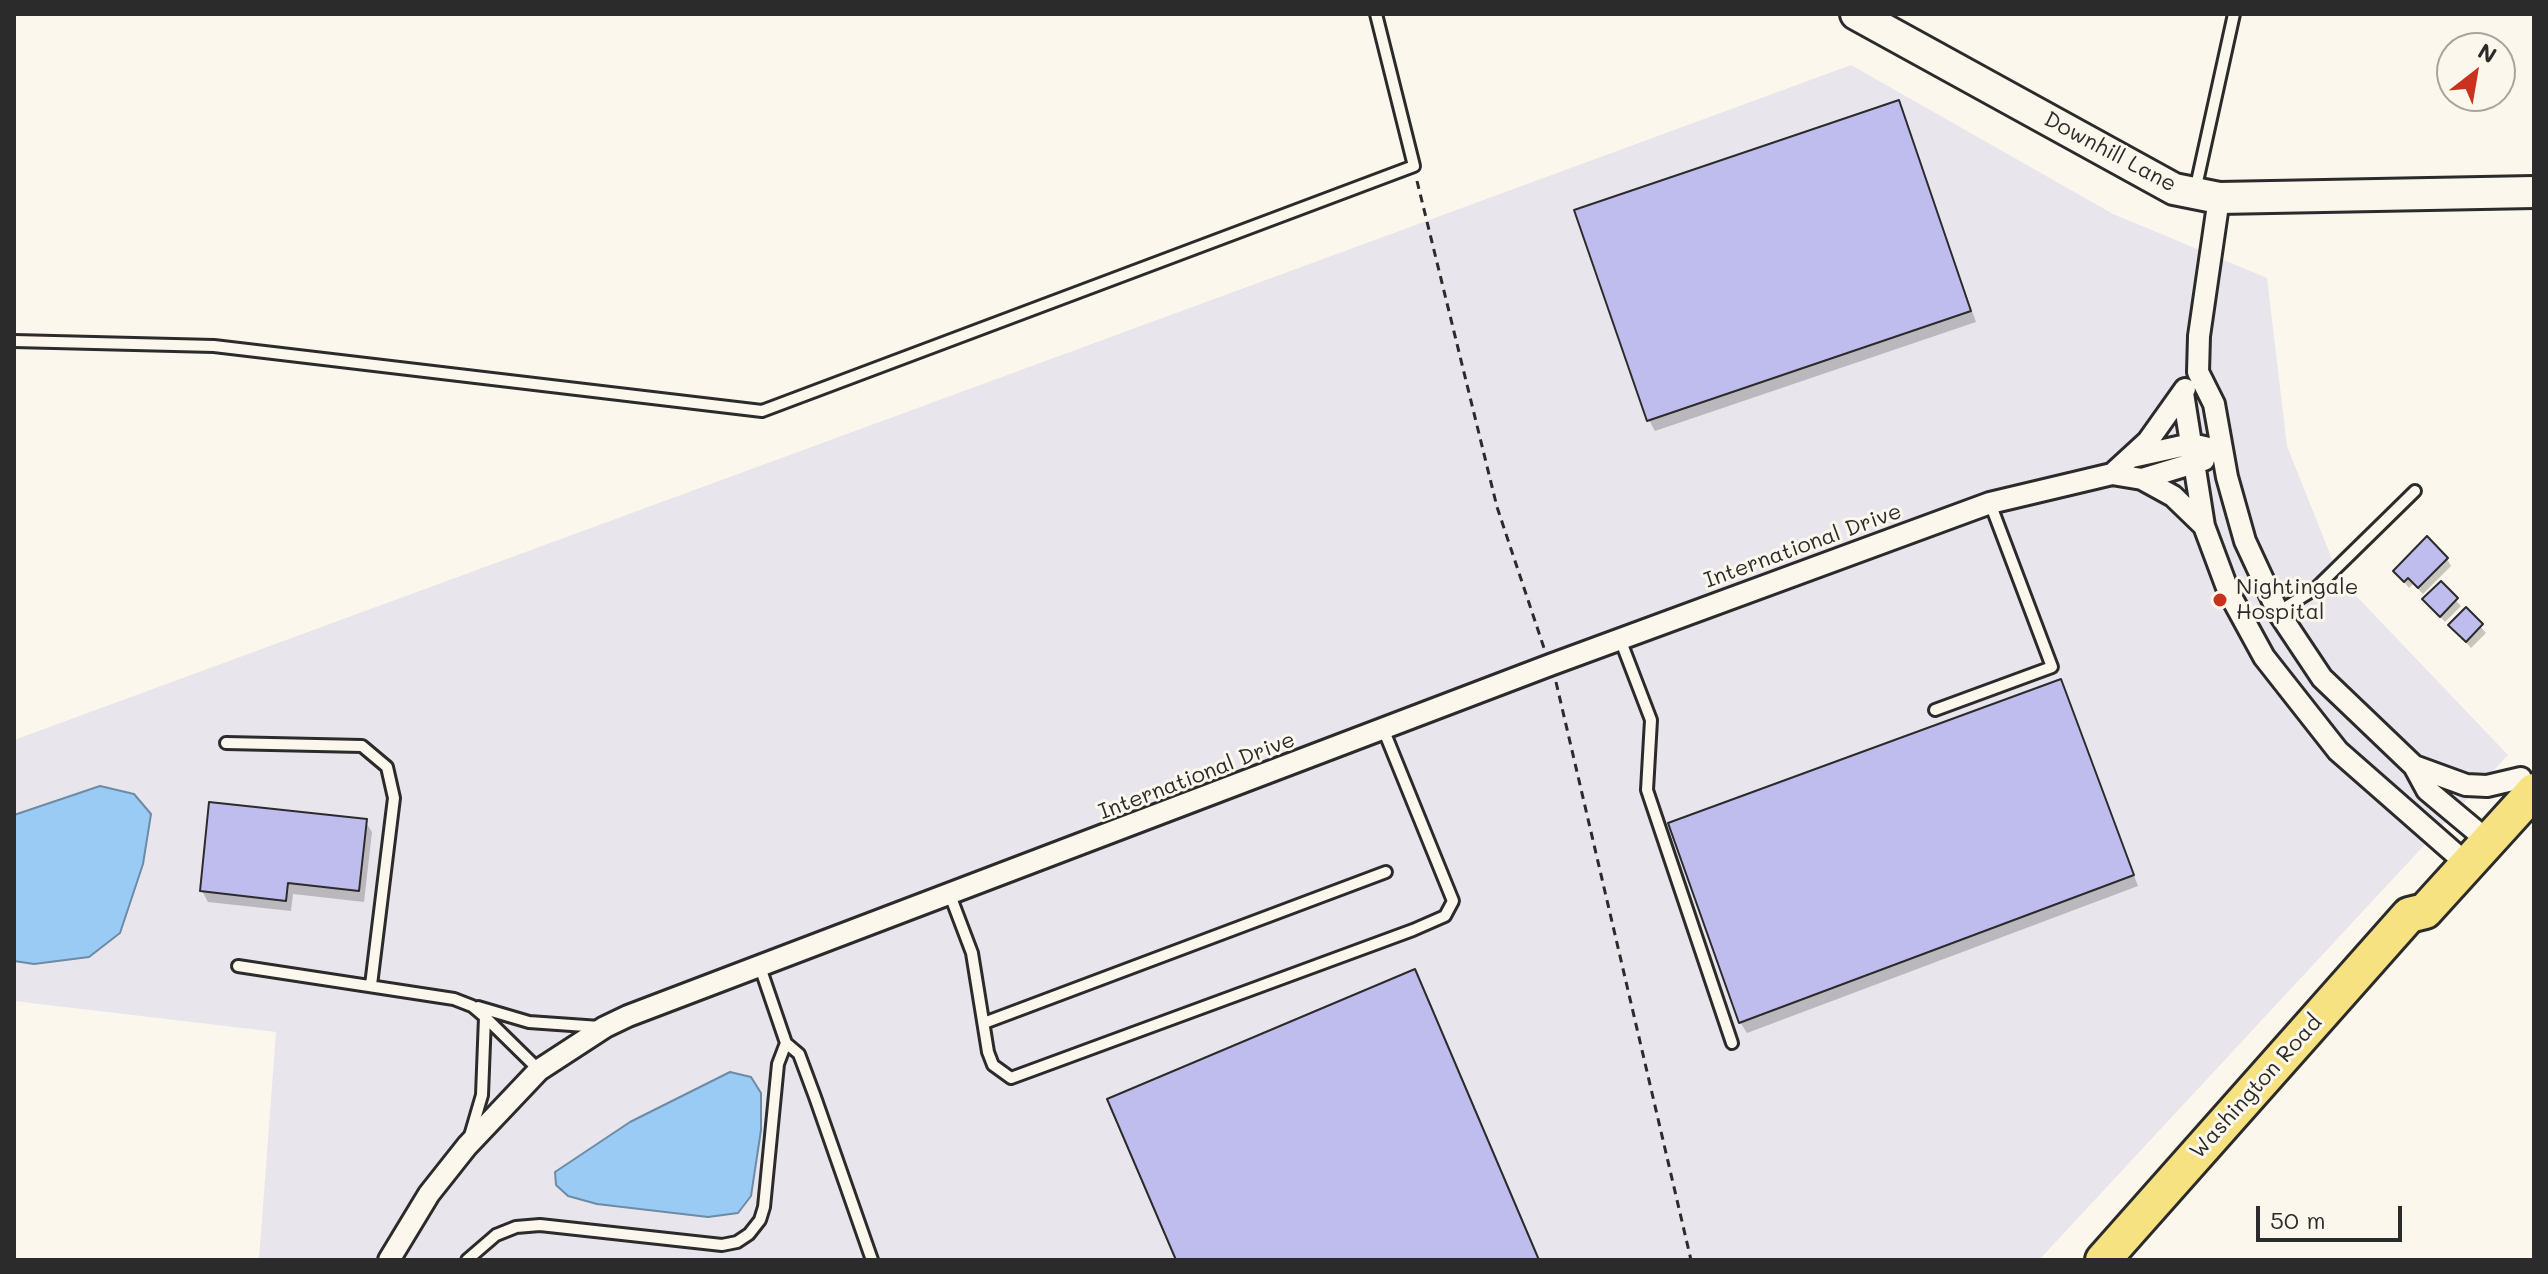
<!DOCTYPE html>
<style>
body{margin:0}
#map{position:relative;width:2548px;height:1274px;overflow:hidden;background:#fbf7ec;font-family:Mali,sans-serif}
canvas{display:block}
.frame{position:absolute;inset:0;border:16px solid #2b2b2b;pointer-events:none}
.north{position:absolute;left:2436px;top:32px;width:80px;height:80px;box-sizing:border-box;background:#fbf7ec;border:2px solid #a8a59f;border-radius:50%;rotate:31deg;font-size:22px;font-weight:700;line-height:32px;text-align:center;color:#2b2b2b}
.north::after{content:'';display:block;margin:auto;width:28px;height:36px;background:#c8321e;clip-path:polygon(50% 0,100% 100%,50% 72%,0 100%)}
.scale{position:absolute;left:2256px;top:1206px;width:146px;height:36px;box-sizing:border-box;border:4px solid #2b2b2b;border-top:0;padding-left:10px;font-size:24px;line-height:28px;white-space:nowrap;color:#2b2b2b;-webkit-text-stroke:6px #fbf7ec;paint-order:stroke}
</style>
<div id="map">
<canvas width="2548" height="1274"></canvas>
<div class="frame"></div>
<div class="north">N</div>
<div class="scale">50 m</div>
</div>
<script>
const ctx = document.querySelector('canvas').getContext('2d');
ctx.lineJoin = 'round';
function paint(path, color) { ctx.fillStyle = color; ctx.fill(path, 'evenodd'); }
const poly = rows => new Path2D(rows.map(r => 'M' + r).join(''));
function trace(path, color, width, dash) { ctx.strokeStyle = color; ctx.lineWidth = width; ctx.lineCap = dash ? 'butt' : 'round'; ctx.setLineDash(dash || []); ctx.stroke(path); }
function drawText(font, color, halo, rows, align = 'center') {
  ctx.font = font + ' Mali,sans-serif'; ctx.lineWidth = 6; ctx.setLineDash([]); ctx.textBaseline = 'middle'; ctx.strokeStyle = halo; ctx.fillStyle = color; for (const [text, x, y, turn = 0] of rows) {
    ctx.save(); ctx.translate(x, y); ctx.rotate((+turn || 0) * Math.PI / 180); ctx.textAlign = isNaN(turn) ? turn : align; if (halo) ctx.strokeText(text, 0, 0); ctx.fillText(text, 0, 0); ctx.restore();
  }
}
paint(poly([
 [1851,65,2113,214,2267,278,2287,446,2340,579,2508,755,2039,1260,259,1260,276,1032,14,1001,14,740]
]), '#e9e5ed');
const water = poly([
 [100,786,134,794,151,814,143,864,120,933,89,957,34,964,14,961,14,815,100,786],
 [730,1072,751,1077,761,1093,761,1130,751,1196,738,1213,708,1217,597,1204,568,1196,556,1185,555,1172,630,1122,730,1072]
]);
paint(water, '#99cbf5');
trace(water, '#6d8ba4', 2);
paint(poly([
 [1898,102,1976,322,1655,431,1649,420],
 [2447,559,2451,566,2423,594,2413,584,2409,588,2395,571],
 [2441,584,2461,606,2445,622,2425,600],
 [2466,610,2486,633,2471,648,2451,626],
 [2061,682,2138,886,1747,1033,1740,1022],
 [365,821,372,832,364,902,293,894,291,911,208,902,202,891]
]), '#0003');
const building = poly([
 [1899,100,1971,311,1647,421,1574,210,1899,100],
 [2427,536,2448,558,2418,588,2408,578,2404,582,2393,571,2427,536],
 [2441,581,2458,598,2440,617,2422,599,2441,581],
 [2466,607,2483,624,2466,642,2448,625,2466,607],
 [2061,679,2134,875,1739,1023,1668,823,2061,679],
 [209,802,367,819,359,891,288,883,286,901,200,891,209,802],
 [1415,969,1539,1260,1176,1260,1107,1099,1415,969]
]);
paint(building, '#bfbcee');
trace(building, '#2b2b2b', 2);
const lane = poly([
 [2195,191,2234,14],
 [14,341,214,346,762,411,1414,166,1376,14],
 [2278,612,2315,589,2415,491],
 [1620,639,1651,720,1647,790,1732,1043],
 [1935,710,2052,667,1990,503],
 [226,743,362,746,387,767,394,798,371,985],
 [950,895,972,953,988,1052,993,1065,1011,1078,1413,930,1445,916,1453,901,1384,731],
 [759,964,786,1043,799,1054,815,1097,872,1260],
 [238,966,454,999,472,1006,485,1017,539,1070],
 [478,1007,529,1022,600,1027],
 [984,1023,1386,872],
 [470,1136,482,1095,485,1017],
 [467,1260,496,1235,516,1227,540,1225,722,1245,737,1242,749,1234,760,1220,764,1207,778,1064,786,1043]
]);
const street = poly([
 [2219,198,2199,336,2198,372,2214,404,2227,477,2245,541,2278,612,2322,678,2414,766,2427,790,2488,841],
 [2183,393,2204,526,2229,593,2264,657,2338,751,2468,865],
 [2132,457,2191,444,2222,451],
 [2112,474,2148,441,2185,389],
 [2142,479,2204,460],
 [2414,766,2466,785,2487,786,2521,778],
 [389,1260,429,1194,467,1146,539,1070,605,1027,628,1016,1550,665,1990,503,2112,474,2142,479,2173,496,2204,526]
]);
const secondary = poly([
 [1856,14,2174,189,2219,198,2534,192]
]);
const primary = poly([
 [2103,1260,2409,915,2425,911,2534,791]
]);
trace(lane, '#2b2b2b', 16);
trace(street, '#2b2b2b', 26);
trace(secondary, '#2b2b2b', 36);
trace(primary, '#2b2b2b', 40);
trace(poly([
 [1417,181,1497,507,1544,648],
 [1556,682,1691,1260]
]), '#2b2b2b', 3, [8, 6]);
trace(lane, '#fbf7ec', 10);
trace(street, '#fbf7ec', 20);
trace(secondary, '#fbf7ec', 30);
trace(primary, '#f7e281', 34);
for (const [x, y, r, color] of [
 [2220,600,8,"#c8321e"]
]) { const dot = new Path2D(); dot.arc(x, y, r, 0, 2 * Math.PI); ctx.fillStyle = color; ctx.fill(dot); trace(dot, '#fbf7ec', 3); }
drawText('22px', '#2b2b2b', '#fbf7ec', [
 ["Downhill Lane",2110,152,28],
 ["International Drive",1803,546,-20],
 ["International Drive",1197,776,-21],
 ["Washington Road",2256,1087,-48]
]);
drawText('22px', '#2b2b2b', '#fbf7ec', [
 ["Nightingale",2236,587],
 ["Hospital",2236,612]
], 'left');
</script>
